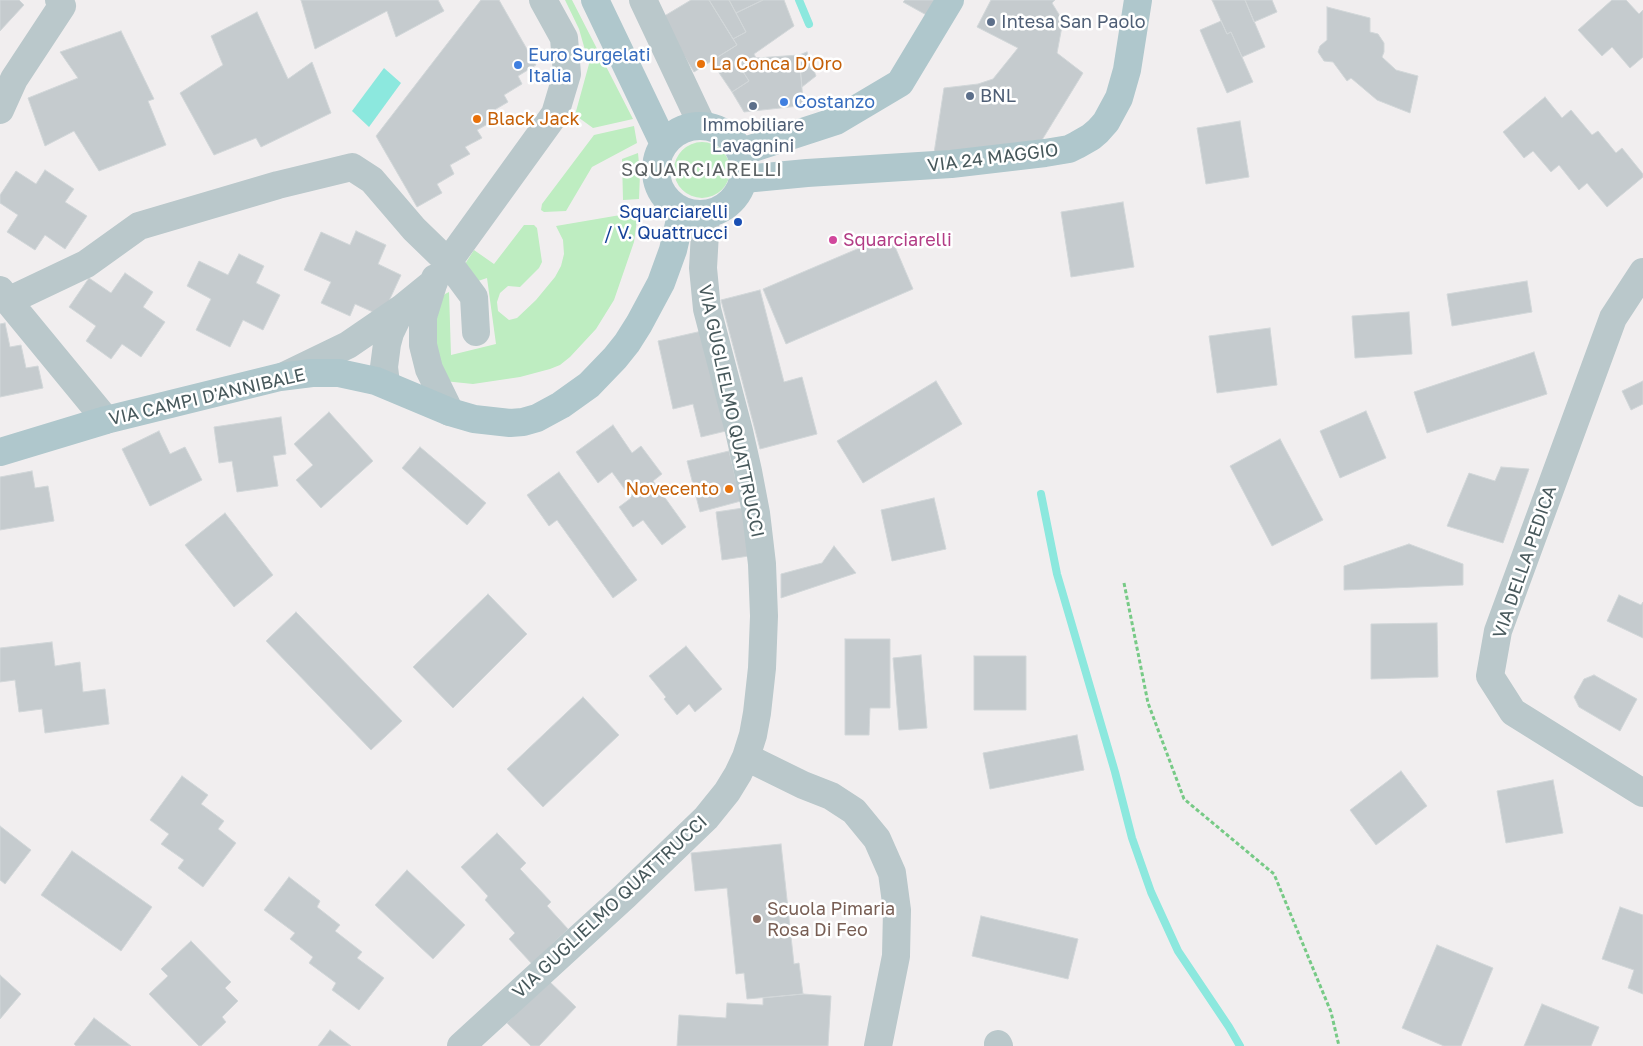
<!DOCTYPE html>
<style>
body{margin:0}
canvas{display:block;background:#f1eeef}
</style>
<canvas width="1643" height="1046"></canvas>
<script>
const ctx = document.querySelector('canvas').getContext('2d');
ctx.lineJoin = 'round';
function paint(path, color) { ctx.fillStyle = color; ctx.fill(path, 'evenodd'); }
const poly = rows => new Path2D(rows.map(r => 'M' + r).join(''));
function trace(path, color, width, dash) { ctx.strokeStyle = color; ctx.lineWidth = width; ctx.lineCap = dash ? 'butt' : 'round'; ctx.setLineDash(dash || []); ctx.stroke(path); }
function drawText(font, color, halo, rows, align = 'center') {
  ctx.font = font + ' "Golos Text",sans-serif'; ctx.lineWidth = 5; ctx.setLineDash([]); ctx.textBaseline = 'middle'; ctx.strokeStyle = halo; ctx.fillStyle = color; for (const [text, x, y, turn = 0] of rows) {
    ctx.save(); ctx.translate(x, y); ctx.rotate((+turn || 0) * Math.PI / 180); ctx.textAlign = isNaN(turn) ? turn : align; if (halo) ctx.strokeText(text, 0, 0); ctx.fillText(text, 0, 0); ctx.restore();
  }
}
paint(poly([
 [565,0,572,0,633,119,593,128,575,115,589,64,579,29],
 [634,126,637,143,592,167,566,211,544,212,541,210,542,204,594,135],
 '674 170a28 28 0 1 1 56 0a28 28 0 1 1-56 0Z',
 [638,153,640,174,639,199,623,200,622,159],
 [638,212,634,242,614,300,596,329,570,357,560,365,550,369,520,377,473,384,444,381,433,335,441,299,445,294,449,292,451,355,496,344,487,278,478,281,465,264,474,250,494,264,524,225,534,225,537,228,542,262,539,268,520,287,508,286,500,293,497,302,498,311,509,320,517,318,536,300,555,277,561,266,564,254,563,240,556,226]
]), '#beedc1');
paint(poly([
 [384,68,401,83,369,127,352,111]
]), '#8ce8de');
trace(poly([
 [799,0,809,24],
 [1041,494,1057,574,1115,772,1132,838,1151,892,1178,951,1229,1027,1240,1046]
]), '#8ce8de', 8);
const building = poly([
 [0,0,19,0,24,5,0,31,0,0],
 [301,0,438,0,444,11,396,37,387,11,315,49,301,0],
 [481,0,499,0,536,65,518,76,522,84,504,95,508,102,491,112,495,120,477,130,482,138,465,147,470,154,450,165,454,174,437,184,442,193,417,207,376,136,481,0],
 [691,0,709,0,737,45,694,72,661,18,691,0],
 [709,0,729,0,746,32,733,39,709,0],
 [729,0,763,0,736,13,729,0],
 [763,0,784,0,794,26,754,54,756,58,740,67,749,81,732,92,711,61,737,45,733,39,746,32,736,13,763,0],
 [905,0,941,0,930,17,903,2,905,0],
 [991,0,1055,0,1052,3,1063,21,1057,53,1083,73,1042,140,934,153,944,88,978,84,993,79,1018,48,977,27,991,0],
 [1212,0,1245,0,1265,47,1242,57,1231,32,1227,34,1212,0],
 [1245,0,1272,0,1277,12,1254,22,1245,0],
 [1612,0,1626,0,1639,14,1643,10,1643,57,1630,68,1612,47,1602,56,1578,30,1612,0],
 [1327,7,1370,18,1370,32,1378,34,1384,43,1384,52,1382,57,1396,70,1418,76,1410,113,1377,100,1351,78,1347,81,1333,62,1324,61,1318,52,1320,46,1327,40,1327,7],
 [257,12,288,79,312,62,331,113,261,147,256,138,214,155,180,93,223,65,211,36,257,12],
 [1221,21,1227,34,1231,32,1253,82,1227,93,1200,30,1221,21],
 [121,31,154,99,148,101,166,145,99,171,74,131,45,146,28,98,78,78,60,52,121,31],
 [807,52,816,76,802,87,799,55,807,52],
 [799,55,803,100,808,99,808,105,744,112,732,92,749,81,740,67,756,58,799,55],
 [1545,97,1562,118,1571,110,1592,135,1598,131,1616,153,1622,148,1643,174,1643,177,1607,207,1587,183,1579,190,1559,165,1551,172,1533,151,1524,158,1503,132,1545,97],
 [1240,121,1249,177,1206,184,1197,128,1240,121],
 [45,170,74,189,65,202,87,216,65,249,45,235,35,250,7,232,18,215,0,203,0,195,16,171,36,184,45,170],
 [1123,202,1134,267,1071,277,1061,212,1123,202],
 [356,231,386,245,378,264,401,275,382,316,355,304,350,316,321,303,331,282,304,270,321,232,350,245,356,231],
 [890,235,913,289,786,344,763,289,890,235],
 [239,254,264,266,256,283,280,295,263,330,243,320,230,347,196,330,211,299,187,286,199,261,228,275,239,254],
 [125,273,153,292,143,307,165,322,141,357,122,344,111,359,86,341,96,326,69,307,89,278,111,293,125,273],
 [1527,281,1532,312,1452,326,1447,294,1527,281],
 [760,290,784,382,802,377,817,434,760,449,721,300,760,290],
 [1409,312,1412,354,1355,358,1352,316,1409,312],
 [5,323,10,347,21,345,26,368,38,366,43,388,0,397,0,324,5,323],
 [1270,328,1277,385,1217,393,1209,336,1270,328],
 [702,331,726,431,701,437,693,404,673,409,658,341,702,331],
 [1534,352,1547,394,1427,433,1414,392,1534,352],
 [936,381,962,424,863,483,837,441,936,381],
 [1643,381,1643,404,1631,410,1622,391,1643,381],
 [1366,411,1386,458,1340,478,1320,431,1366,411],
 [329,412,373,461,321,508,296,480,313,465,294,444,329,412],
 [281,417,286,454,273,456,278,486,237,492,232,461,219,463,214,427,281,417],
 [613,425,632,453,641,446,662,474,653,481,686,527,662,545,643,520,633,527,619,507,631,498,612,472,598,483,576,452,613,425],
 [159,431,170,454,185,447,202,480,150,506,122,449,159,431],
 [1280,439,1323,520,1272,546,1230,466,1280,439],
 [420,447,486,503,467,525,402,468,420,447],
 [729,451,741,501,700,512,687,461,729,451],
 [1501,467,1529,469,1503,543,1447,526,1469,473,1495,481,1501,467],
 [32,471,35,488,48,486,54,521,0,530,0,477,32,471],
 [559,472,637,580,613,598,557,520,549,526,527,495,559,472],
 [934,498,946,549,892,561,881,510,934,498],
 [743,508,749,556,722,560,716,512,743,508],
 [225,513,273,575,234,607,185,545,225,513],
 [1409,544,1463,564,1463,585,1344,590,1344,566,1409,544],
 [834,546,856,573,781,598,781,574,822,563,834,546],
 [488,594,527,634,453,708,413,667,488,594],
 [1619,595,1641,605,1643,602,1643,638,1607,621,1619,595],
 [296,612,402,721,371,750,266,641,296,612],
 [1437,623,1438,677,1371,679,1371,624,1437,623],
 [845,639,890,639,890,708,870,708,869,735,845,735,845,639],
 [52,642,55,666,80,662,83,692,105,689,109,724,45,733,42,709,19,712,15,680,0,682,0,648,52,642],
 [686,646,722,689,695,712,689,704,677,715,664,699,666,697,649,676,686,646],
 [921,655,927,728,899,730,893,658,921,655],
 [974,656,1026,656,1026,710,974,710,974,656],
 [1594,675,1637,699,1620,731,1579,707,1574,697,1584,679,1594,675],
 [583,697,619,735,543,807,507,769,583,697],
 [1077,735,1084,770,990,789,983,753,1077,735],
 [1401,771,1427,806,1376,845,1350,810,1401,771],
 [182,776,208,795,201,804,224,821,218,829,236,843,203,887,178,868,184,860,161,844,169,834,150,820,182,776],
 [1553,780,1563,833,1506,843,1497,791,1553,780],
 [0,826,31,850,5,884,0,880,0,826],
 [497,833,526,863,520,869,551,902,547,906,568,929,532,964,509,939,515,933,485,900,488,896,461,867,497,833],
 [781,844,794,964,799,963,803,994,747,999,744,973,736,974,727,888,695,891,691,853,781,844],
 [72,851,152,907,121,951,41,895,72,851],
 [407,870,465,925,433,959,375,905,407,870],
 [289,877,320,901,317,907,340,925,335,931,362,952,357,958,384,978,359,1010,332,990,336,983,309,963,313,957,290,939,295,933,264,910,289,877],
 [1620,907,1643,915,1643,994,1628,988,1634,970,1602,959,1620,907],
 [981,916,1078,939,1068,979,972,956,981,916],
 [191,941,231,982,225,988,238,1001,222,1017,226,1022,201,1046,199,1046,149,994,168,976,161,969,191,941],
 [1437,945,1493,968,1461,1046,1444,1046,1402,1028,1437,945],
 [0,975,21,994,0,1019,0,975],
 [548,980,576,1007,539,1046,531,1046,507,1023,548,980],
 [803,994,831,996,828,1046,677,1046,679,1015,726,1018,727,1003,763,1005,763,998,803,994],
 [1542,1004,1599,1027,1591,1046,1524,1046,1542,1004],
 [94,1018,131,1046,76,1046,74,1044,94,1018],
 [330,1030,351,1046,318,1046,330,1030]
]);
paint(building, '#c5cbce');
trace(building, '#d2d7d9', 1);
trace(poly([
 [1124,583,1148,703,1184,799,1274,874,1331,1012,1339,1046]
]), '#77ca86', 3, [4, 2.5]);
trace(poly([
 [643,0,702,125],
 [0,110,14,79,62,6,59,0],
 [448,262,474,297,476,332],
 [1643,272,1613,318,1498,631,1490,676,1513,712,1643,793],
 [435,278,423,317,423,345,429,369,450,412],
 [0,290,8,301,86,264,139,226,278,185,352,167,372,180,414,229,448,262,555,114,567,74,564,38,543,0],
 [8,301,106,420],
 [286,375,348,345,402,308,434,282],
 [386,384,384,367,387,344,390,333,402,308],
 [746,757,803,785,831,796,854,811,877,839,892,873,897,910,896,956,878,1046],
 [998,1044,999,1046],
 [461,1046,625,896,706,818,727,792,738,774,746,757,753,735,757,713,762,668,764,616,762,564,756,513,748,471,739,431,707,309,703,268,706,215]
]), '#bac8cb', 28);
trace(poly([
 [595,0,664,144],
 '656 170a44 44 0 1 1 88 0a44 44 0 1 1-88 0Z',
 [741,152,836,121,900,83,950,0],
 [744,179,807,173,951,164,1045,153,1069,149,1077,145,1091,137,1098,131,1106,122,1119,98,1127,70,1138,0],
 [0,452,106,420,280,377,312,373,339,373,376,381,450,412,474,419,510,423,523,422,537,418,561,405,589,385,615,358,627,343,639,324,661,283,673,250,682,211]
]), '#afc7cc', 28);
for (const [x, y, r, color] of [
 [991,22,5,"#5c6f8a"],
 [701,64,5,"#e8710a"],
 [518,65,5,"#3f7fe0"],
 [970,96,5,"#5c6f8a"],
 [784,102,5,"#3f7fe0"],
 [753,106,5,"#5c6f8a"],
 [477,119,5,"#e8710a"],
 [738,222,5,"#1a4fb4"],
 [833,240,5,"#d1479c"],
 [729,489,5,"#e8710a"],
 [757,919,5,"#8d6e63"]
]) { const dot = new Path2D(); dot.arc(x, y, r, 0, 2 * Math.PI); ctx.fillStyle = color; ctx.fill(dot); trace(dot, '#fff', 2); }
drawText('18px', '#4e5e75', '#fff', [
 ["Intesa San Paolo",1001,22],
 ["BNL",980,96],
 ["Immobiliare",753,125,"center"],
 ["Lavagnini",753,146,"center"]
], 'left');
drawText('18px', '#366cbe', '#fff', [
 ["Euro Surgelati",528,55],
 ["Italia",528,76],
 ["Costanzo",794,102]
], 'left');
drawText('18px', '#c56008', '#fff', [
 ["La Conca D'Oro",711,64],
 ["Black Jack",487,119],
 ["Novecento",719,489,"right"]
], 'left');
drawText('18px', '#47585b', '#fff', [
 ["VIA 24 MAGGIO",993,158,-7],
 ["VIA CAMPI D'ANNIBALE",207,397,-13],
 ["VIA GUGLIELMO QUATTRUCCI",731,411,78],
 ["VIA DELLA PEDICA",1525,562,-71],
 ["VIA GUGLIELMO QUATTRUCCI",610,907,-43]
]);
drawText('18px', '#164399', '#fff', [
 ["Squarciarelli",728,212],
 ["/ V. Quattrucci",728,233]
], 'right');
drawText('18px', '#b23c85', '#fff', [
 ["Squarciarelli",843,240]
], 'left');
drawText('18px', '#785e54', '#fff', [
 ["Scuola Pimaria",767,909],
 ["Rosa Di Feo",767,930]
], 'left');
ctx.letterSpacing = '1px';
drawText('19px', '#5b6163', '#fff', [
 ["SQUARCIARELLI",702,170]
]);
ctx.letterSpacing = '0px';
</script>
